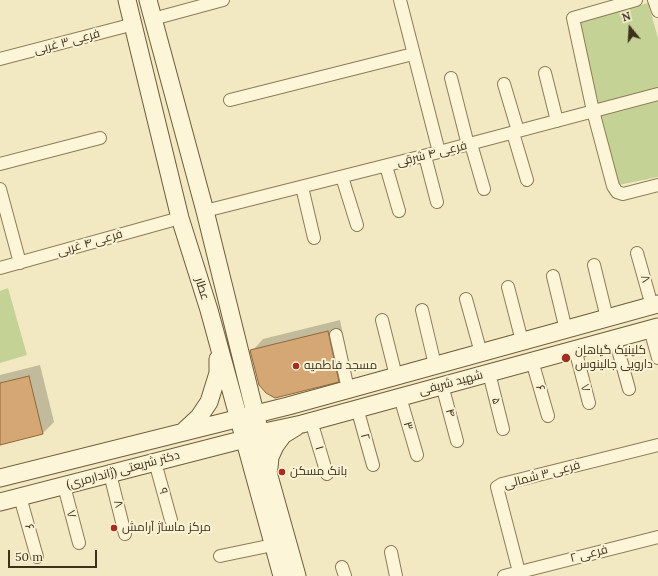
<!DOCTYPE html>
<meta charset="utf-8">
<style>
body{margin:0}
#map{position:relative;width:658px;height:576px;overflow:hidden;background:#f2e9c2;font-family:Lora,serif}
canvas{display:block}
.north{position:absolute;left:610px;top:8px;width:40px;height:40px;-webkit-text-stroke:3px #f9f2d3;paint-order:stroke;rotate:342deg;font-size:11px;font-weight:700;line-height:16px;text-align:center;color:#3d301d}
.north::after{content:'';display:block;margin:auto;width:14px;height:18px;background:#3d301d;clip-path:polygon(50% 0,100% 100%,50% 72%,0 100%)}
.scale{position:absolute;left:8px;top:550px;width:89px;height:18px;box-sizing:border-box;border:2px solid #3d301d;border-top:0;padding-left:5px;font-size:12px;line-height:14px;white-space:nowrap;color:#3d301d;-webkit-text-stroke:3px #f9f2d3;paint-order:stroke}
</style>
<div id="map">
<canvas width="658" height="576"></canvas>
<div class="north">N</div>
<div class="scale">50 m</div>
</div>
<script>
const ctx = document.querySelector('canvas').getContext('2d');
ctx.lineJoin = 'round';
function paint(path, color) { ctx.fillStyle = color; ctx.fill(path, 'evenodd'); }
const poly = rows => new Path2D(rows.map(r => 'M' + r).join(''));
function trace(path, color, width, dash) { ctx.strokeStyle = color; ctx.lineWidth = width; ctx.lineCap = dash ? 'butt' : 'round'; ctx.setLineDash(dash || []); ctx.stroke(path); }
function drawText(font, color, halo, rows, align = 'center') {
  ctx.font = font + ' Lora,Cairo,serif'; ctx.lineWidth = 4; ctx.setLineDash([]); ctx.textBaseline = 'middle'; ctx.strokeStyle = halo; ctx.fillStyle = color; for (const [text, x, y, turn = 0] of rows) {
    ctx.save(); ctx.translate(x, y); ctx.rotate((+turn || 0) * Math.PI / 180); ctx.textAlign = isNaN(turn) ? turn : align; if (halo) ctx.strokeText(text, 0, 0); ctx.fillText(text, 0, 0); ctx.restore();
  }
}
paint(poly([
 [648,3,658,38,658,177,618,185,579,22],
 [8,288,27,355,0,363,0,291]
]), '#c4d295');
paint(poly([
 [340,320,350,369,338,381,252,351,263,339],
 [40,365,54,422,42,434,0,444,0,375]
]), '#0003');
const building = poly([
 [328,331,339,382,275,398,266,393,259,385,250,350,328,331],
 [29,376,43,434,0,445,0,383,29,376]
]);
paint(building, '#d4a774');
trace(building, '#90663a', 1);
const minor = poly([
 [400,0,439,152],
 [636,0,573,18,593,111,613,186,617,192,623,194,658,185],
 [654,0,658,11],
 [153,19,223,0],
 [0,59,134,24],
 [545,73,557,121],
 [451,78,468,145],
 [504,84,518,131],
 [230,100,413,54],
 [513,133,527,180],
 [471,144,484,189],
 [425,156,437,202],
 [0,164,100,138],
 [386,166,399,211],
 [342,177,357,225],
 [302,187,314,238],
 [0,189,20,263],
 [205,211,439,152,658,94],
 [637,253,652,306],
 [594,265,607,318],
 [0,268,180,218],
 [553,276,566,330],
 [508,287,522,341],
 [466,299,481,353],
 [422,310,435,365],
 [382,320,396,376],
 [650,329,658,358],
 [336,335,348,389],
 [615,339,629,389],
 [575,349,589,403],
 [532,361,548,416],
 [489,373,503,429],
 [442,385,457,441],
 [400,397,417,455],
 [357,408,373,465],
 [311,421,327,474],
 [155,462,171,520],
 [110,474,125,534],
 [64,486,79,543],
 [20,497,37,557],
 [391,552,396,576],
 [220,556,273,545],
 [342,567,345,576],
 [519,572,497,487,502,484,658,445],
 [504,576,658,537]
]);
const secondary = poly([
 [127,0,180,218,209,310,282,576],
 [148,0,205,211,260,433,269,476,297,576],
 [184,431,199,417,209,402,218,373,218,359],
 [269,468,270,457,275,446,283,435,296,427],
 [0,478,288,406,658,304],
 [0,502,245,439,260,433,302,424,658,327]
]);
trace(minor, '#8e7b57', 14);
trace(secondary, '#705b3a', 19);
trace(minor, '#fcf5d7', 12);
trace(secondary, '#fcf5d7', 17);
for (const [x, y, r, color] of [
 [566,358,5,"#a42e21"],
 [296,366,4,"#a42e21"],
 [282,472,4,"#a42e21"],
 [114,528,4,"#a42e21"]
]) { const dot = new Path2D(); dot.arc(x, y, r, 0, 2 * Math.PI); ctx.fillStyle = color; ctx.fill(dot); trace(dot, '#f9f2d3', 1.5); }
drawText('12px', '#3d301d', '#f9f2d3', [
 ["فرعی ۳ غربی",67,42,-15],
 ["فرعی ۴ شرقی",432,154,-14],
 ["فرعی ۴ غربی",90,243,-16],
 ["۸",645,279,74],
 ["عطار",202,289,73],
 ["شهید شریفی",451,383,-15],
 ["۶",540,388,74],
 ["۷",585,388,75],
 ["۵",496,401,75],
 ["۴",450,413,75],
 ["۳",408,426,74],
 ["۲",365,437,75],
 ["۱",319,448,73],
 ["دکتر شریعتی (ژاندارمری)",123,470,-15],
 ["فرعی ۳ شمالی",542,475,-15],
 ["۹",163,491,75],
 ["۸",118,504,75],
 ["۷",71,514,76],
 ["۶",29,527,74],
 ["فرعی ۲",589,554,-14]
]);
drawText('12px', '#3d301d', '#f9f2d3', [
 ["کلینیک گیاهان",575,351],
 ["دارویی جالینوس",575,365],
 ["مسجد فاطمیه",304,366],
 ["بانک مسکن",290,472],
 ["مرکز ماساژ آرامش",122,528]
], 'left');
</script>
